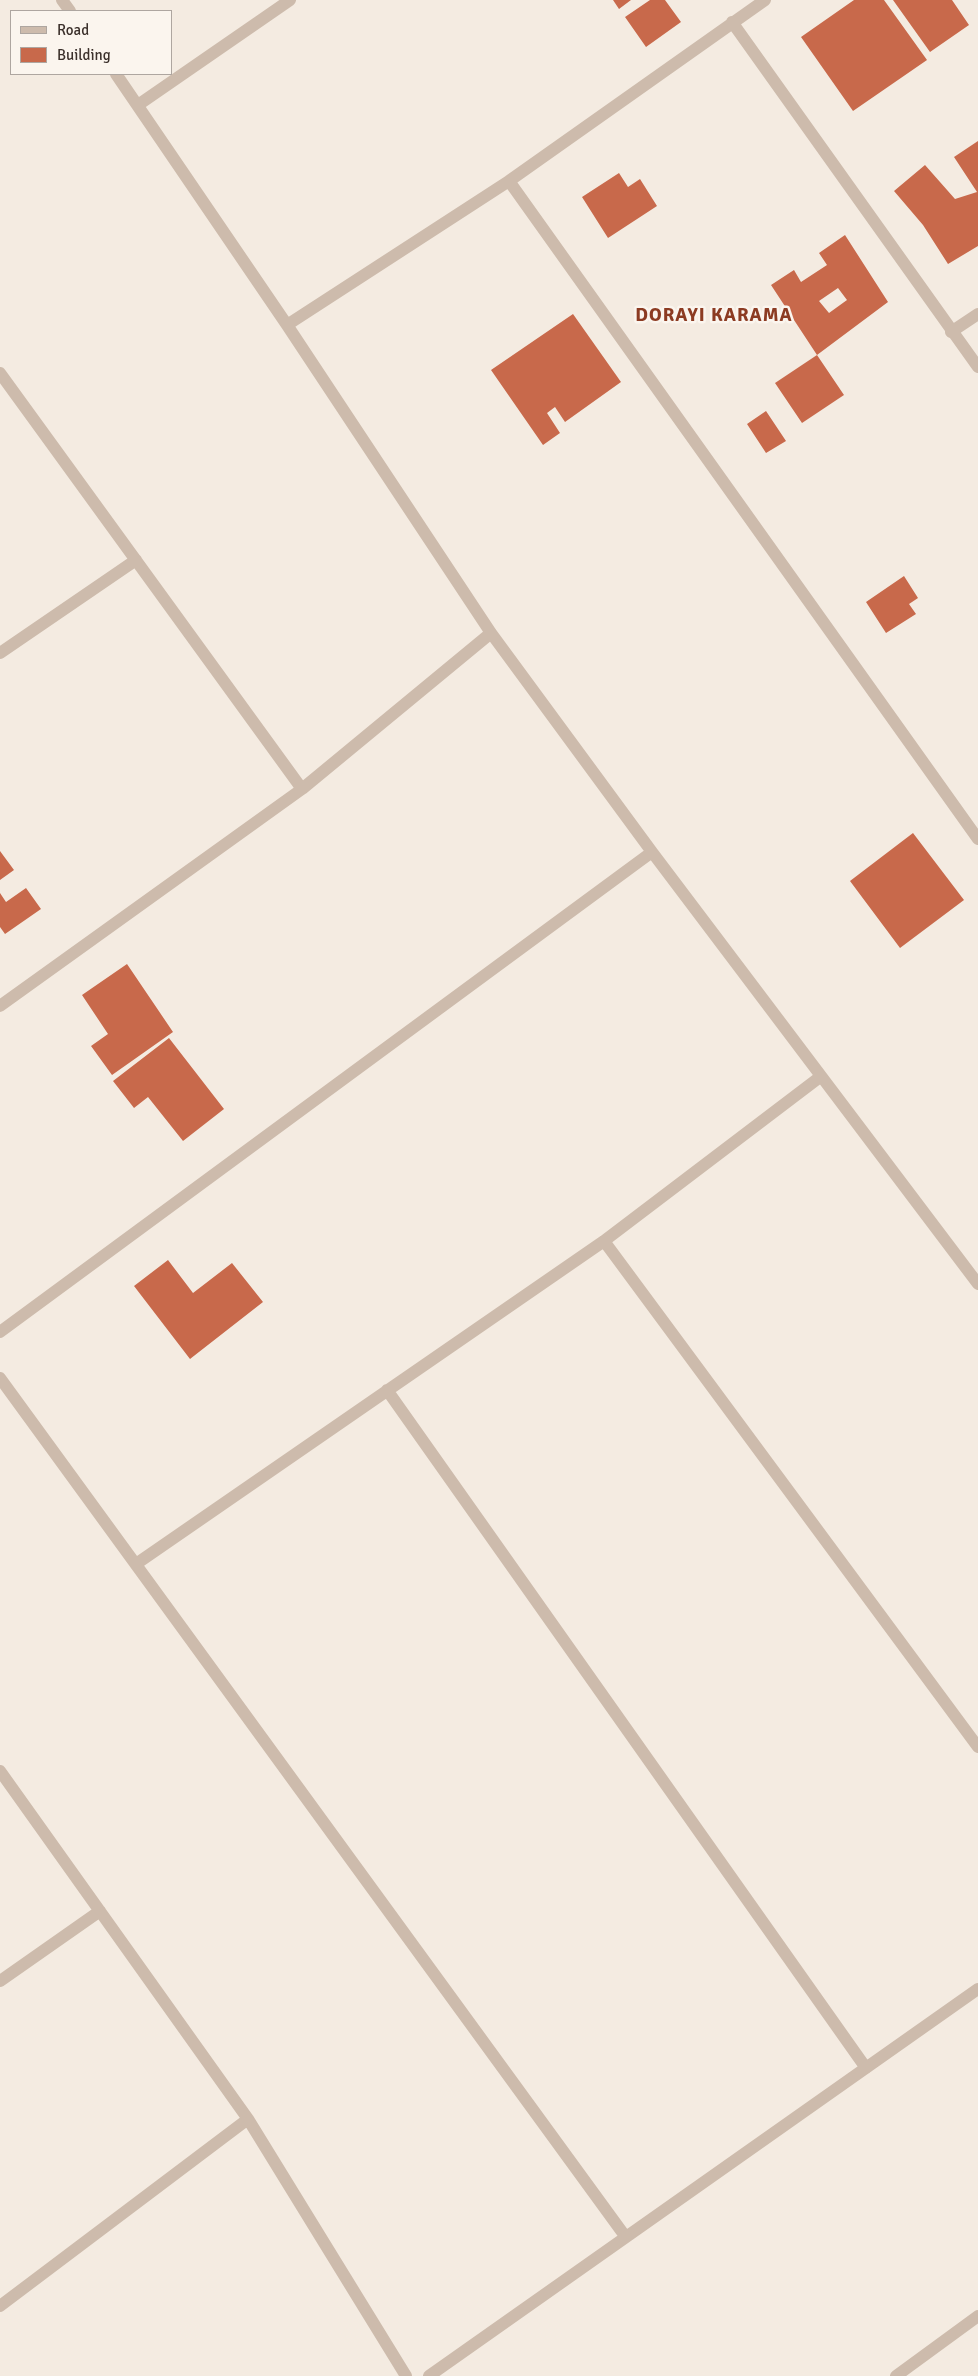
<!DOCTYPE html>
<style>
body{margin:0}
#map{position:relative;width:978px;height:2376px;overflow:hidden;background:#f4ebe1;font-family:Signika,sans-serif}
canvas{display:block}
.legend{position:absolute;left:10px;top:10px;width:162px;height:65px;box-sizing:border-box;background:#fbf5ee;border:1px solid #aea6a0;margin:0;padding:6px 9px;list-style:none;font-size:15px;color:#3b302b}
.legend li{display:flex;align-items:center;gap:10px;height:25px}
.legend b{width:25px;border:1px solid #aea6a0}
</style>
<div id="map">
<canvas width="978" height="2376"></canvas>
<ul class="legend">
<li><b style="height:6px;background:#cdbbac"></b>Road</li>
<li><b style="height:14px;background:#c8694b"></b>Building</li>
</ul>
</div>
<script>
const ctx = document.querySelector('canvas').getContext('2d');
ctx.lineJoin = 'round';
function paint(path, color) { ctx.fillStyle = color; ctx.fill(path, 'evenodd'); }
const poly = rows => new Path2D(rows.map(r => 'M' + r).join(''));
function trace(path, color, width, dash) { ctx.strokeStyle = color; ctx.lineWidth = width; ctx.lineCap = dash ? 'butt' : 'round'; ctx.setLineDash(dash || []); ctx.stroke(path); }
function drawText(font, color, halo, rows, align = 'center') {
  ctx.font = font + ' Signika,sans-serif'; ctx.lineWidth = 5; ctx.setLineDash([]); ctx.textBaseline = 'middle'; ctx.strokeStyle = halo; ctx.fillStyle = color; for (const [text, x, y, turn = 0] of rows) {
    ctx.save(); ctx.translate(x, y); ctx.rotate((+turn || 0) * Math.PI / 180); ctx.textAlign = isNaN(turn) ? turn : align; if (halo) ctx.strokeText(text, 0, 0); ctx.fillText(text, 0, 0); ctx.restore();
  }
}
paint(poly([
 [613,0,631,0,619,9],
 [650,0,665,0,681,22,646,47,625,17],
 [854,0,884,0,927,60,853,111,801,37],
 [893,0,952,0,969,25,930,52],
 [978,141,978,246,948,264,923,225,894,191,925,165,955,199,977,192,954,157],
 [619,173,628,187,640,179,657,206,608,238,582,197],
 [845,235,888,302,817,355,771,285,794,270,801,282,827,265,819,253],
 [838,288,847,300,829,313,819,301],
 [573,314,621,382,565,422,555,407,547,413,560,433,543,445,491,370],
 [817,355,844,395,802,423,775,383],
 [766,411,786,441,766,453,747,424],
 [904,576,918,598,909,604,916,614,886,633,866,602],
 [913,833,964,900,900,948,850,881],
 [0,851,14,870,0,880],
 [26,888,41,909,5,934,0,927,0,893,6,902],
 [127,964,173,1032,112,1075,91,1046,108,1034,82,995],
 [169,1038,224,1109,183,1141,148,1097,134,1108,113,1081],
 [168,1260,193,1293,232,1263,263,1302,190,1359,134,1286]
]), '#c8694b');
trace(poly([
 [62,0,70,11],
 [732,22,978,367],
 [116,74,287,325,491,633,652,852,978,1284],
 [138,105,290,0],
 [509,181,978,839],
 [287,325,509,181,765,0],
 [951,332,978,314],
 [0,373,302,789],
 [0,653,136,560],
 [0,1006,302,789,491,633],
 [604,1241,978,1747],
 [0,1332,652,852],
 [0,1378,625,2236],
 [387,1390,866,2068],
 [136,1564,604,1241,820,1077],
 [0,1771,248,2119,406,2376],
 [0,1981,100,1911],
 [0,2306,248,2119],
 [429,2376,978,1989],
 [896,2376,978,2316]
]), '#cdbbac', 12);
ctx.letterSpacing = '1px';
drawText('bold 19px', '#8c3b22', '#fbf5ee', [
 ["DORAYI KARAMA",714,316]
]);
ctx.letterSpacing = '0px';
</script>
